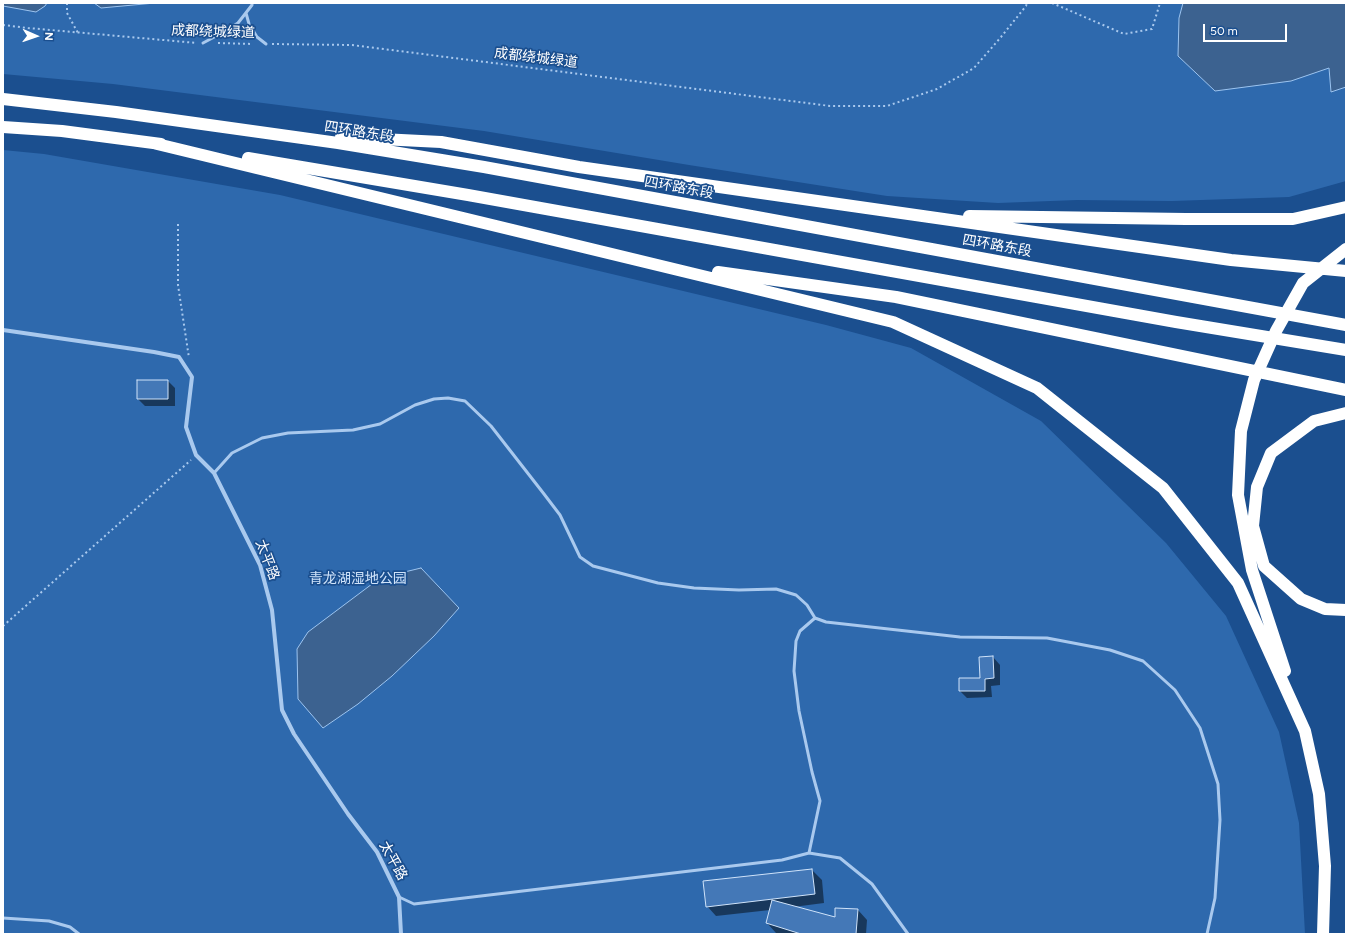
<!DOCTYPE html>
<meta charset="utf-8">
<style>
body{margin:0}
#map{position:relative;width:1349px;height:937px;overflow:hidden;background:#1b4f8f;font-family:Figtree,sans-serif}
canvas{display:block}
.frame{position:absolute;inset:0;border:4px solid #fff;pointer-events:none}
.north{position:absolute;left:16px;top:16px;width:40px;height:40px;-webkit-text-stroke:3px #1b4f8f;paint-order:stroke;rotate:92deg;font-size:11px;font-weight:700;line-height:16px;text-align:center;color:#fff}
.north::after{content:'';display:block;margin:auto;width:14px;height:18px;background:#fff;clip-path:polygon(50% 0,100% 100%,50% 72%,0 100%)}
.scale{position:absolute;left:1203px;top:24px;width:84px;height:18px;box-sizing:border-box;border:2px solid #fff;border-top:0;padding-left:5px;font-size:12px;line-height:14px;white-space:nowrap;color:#fff;-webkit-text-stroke:3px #1b4f8f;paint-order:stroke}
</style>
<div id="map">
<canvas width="1349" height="937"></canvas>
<div class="frame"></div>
<div class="north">N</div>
<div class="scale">50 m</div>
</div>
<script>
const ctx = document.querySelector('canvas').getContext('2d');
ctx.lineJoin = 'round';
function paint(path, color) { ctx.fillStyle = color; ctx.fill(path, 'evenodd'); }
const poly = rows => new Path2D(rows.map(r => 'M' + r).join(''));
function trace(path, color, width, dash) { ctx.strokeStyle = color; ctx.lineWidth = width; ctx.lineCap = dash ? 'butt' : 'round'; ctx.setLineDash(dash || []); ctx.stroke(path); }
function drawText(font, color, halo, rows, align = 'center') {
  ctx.font = font + ' Figtree,"Noto Sans SC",sans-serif'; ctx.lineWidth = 3.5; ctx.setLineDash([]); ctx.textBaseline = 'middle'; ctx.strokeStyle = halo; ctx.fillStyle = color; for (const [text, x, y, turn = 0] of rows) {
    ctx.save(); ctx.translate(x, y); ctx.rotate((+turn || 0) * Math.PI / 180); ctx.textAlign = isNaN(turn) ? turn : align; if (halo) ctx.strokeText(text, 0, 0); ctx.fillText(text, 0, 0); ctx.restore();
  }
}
paint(poly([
 [3,3,1346,3,1346,181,1289,197,1172,201,1077,200,998,203,887,196,689,165,484,131,113,84,3,74],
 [3,150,44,154,280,195,826,325,911,348,1041,421,1166,543,1226,616,1279,732,1299,823,1305,934,3,934]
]), '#2e69ad');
const water = poly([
 [3,3,47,3,45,6,36,12,3,6,3,3],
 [94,3,155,3,101,8,94,3],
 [1183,3,1346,3,1346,87,1331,92,1329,68,1291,81,1215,91,1178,56,1179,18,1183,3],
 [421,568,459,608,434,636,392,676,358,704,323,728,298,699,297,649,308,632,380,578,421,568]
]);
paint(water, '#3c6290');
trace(water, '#9cc4f0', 1);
paint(poly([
 [138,381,168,381,175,388,175,406,145,406,138,399],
 [993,657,1000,665,1000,685,991,686,992,697,967,698,960,691,981,679],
 [812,870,822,880,824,903,793,907,836,919,858,910,867,920,866,934,781,934,776,933,767,923,770,910,716,916,707,906]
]), '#0007');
const building = poly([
 [137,380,168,380,168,399,137,399,137,380],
 [993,656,994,678,985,679,985,691,959,691,959,678,980,678,979,657,993,656],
 [812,869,815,894,706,907,703,881,812,869],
 [772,900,835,917,835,908,858,909,856,934,801,934,766,923,772,900]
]);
paint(building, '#4478b7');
trace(building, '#cfe3fa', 1);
trace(poly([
 [67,3,67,13,78,33],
 [1052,3,1124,34,1152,29,1160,3],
 [3,25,28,28,197,43],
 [218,43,253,44],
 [272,44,352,45,830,106,887,106,937,89,974,68,1001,37,1026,6,1027,3],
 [178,224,178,285,189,358],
 [3,626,191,460]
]), '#a9c9ee', 2, [2, 3]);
trace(poly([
 [246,13,249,24,257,37,266,44],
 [203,43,218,35,238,23,252,5,252,3],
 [214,473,232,453,262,438,288,433,353,430,380,424,415,405,434,399,448,398,465,401,491,426,544,494,560,515,580,557,593,566,658,583,694,588,739,590,776,589,796,595,807,605,815,618,826,622,960,637,1047,638,1110,650,1143,661,1175,690,1200,728,1218,784,1220,820,1215,898,1207,934],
 [809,853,840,858,872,884,908,934],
 [399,897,414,904,782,860,809,853,820,801,812,772,799,711,794,671,796,641,800,631,815,618],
 [3,918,49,921,70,927,79,934]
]), '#a9c9ee', 3);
trace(poly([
 [3,330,154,352,179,357,192,377,186,427,196,455,214,473,260,565,272,610,282,710,294,734,348,814,377,852,399,897,401,934]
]), '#a9c9ee', 4);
trace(poly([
 [3,99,116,112,338,143,484,167,1346,325],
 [3,127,62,131,161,144],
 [341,137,441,142,579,167,1231,260,1346,271],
 [153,143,893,322,1037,388,1163,488,1238,583,1305,731,1319,794,1325,866,1323,934],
 [248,158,468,195,1176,322,1346,350],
 [969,216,1186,219,1293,219,1346,207],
 [718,272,896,297,1346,390],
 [1346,413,1314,421,1271,453,1257,487,1253,526,1264,566,1301,599,1325,609,1346,610],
 [1285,671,1252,570,1238,495,1241,431,1254,380,1276,331,1303,283,1346,249]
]), '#fff', 12);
drawText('14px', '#fff', '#1b4f8f', [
 ["成都绕城绿道",213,32,2],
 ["成都绕城绿道",536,58,7],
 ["四环路东段",359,132,9],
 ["四环路东段",679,188,10],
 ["四环路东段",997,246,10],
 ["太平路",267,560,69],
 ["太平路",393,861,61]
]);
drawText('14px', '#cfe3fa', '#1b4f8f', [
 ["青龙湖湿地公园",358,579]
]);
</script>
